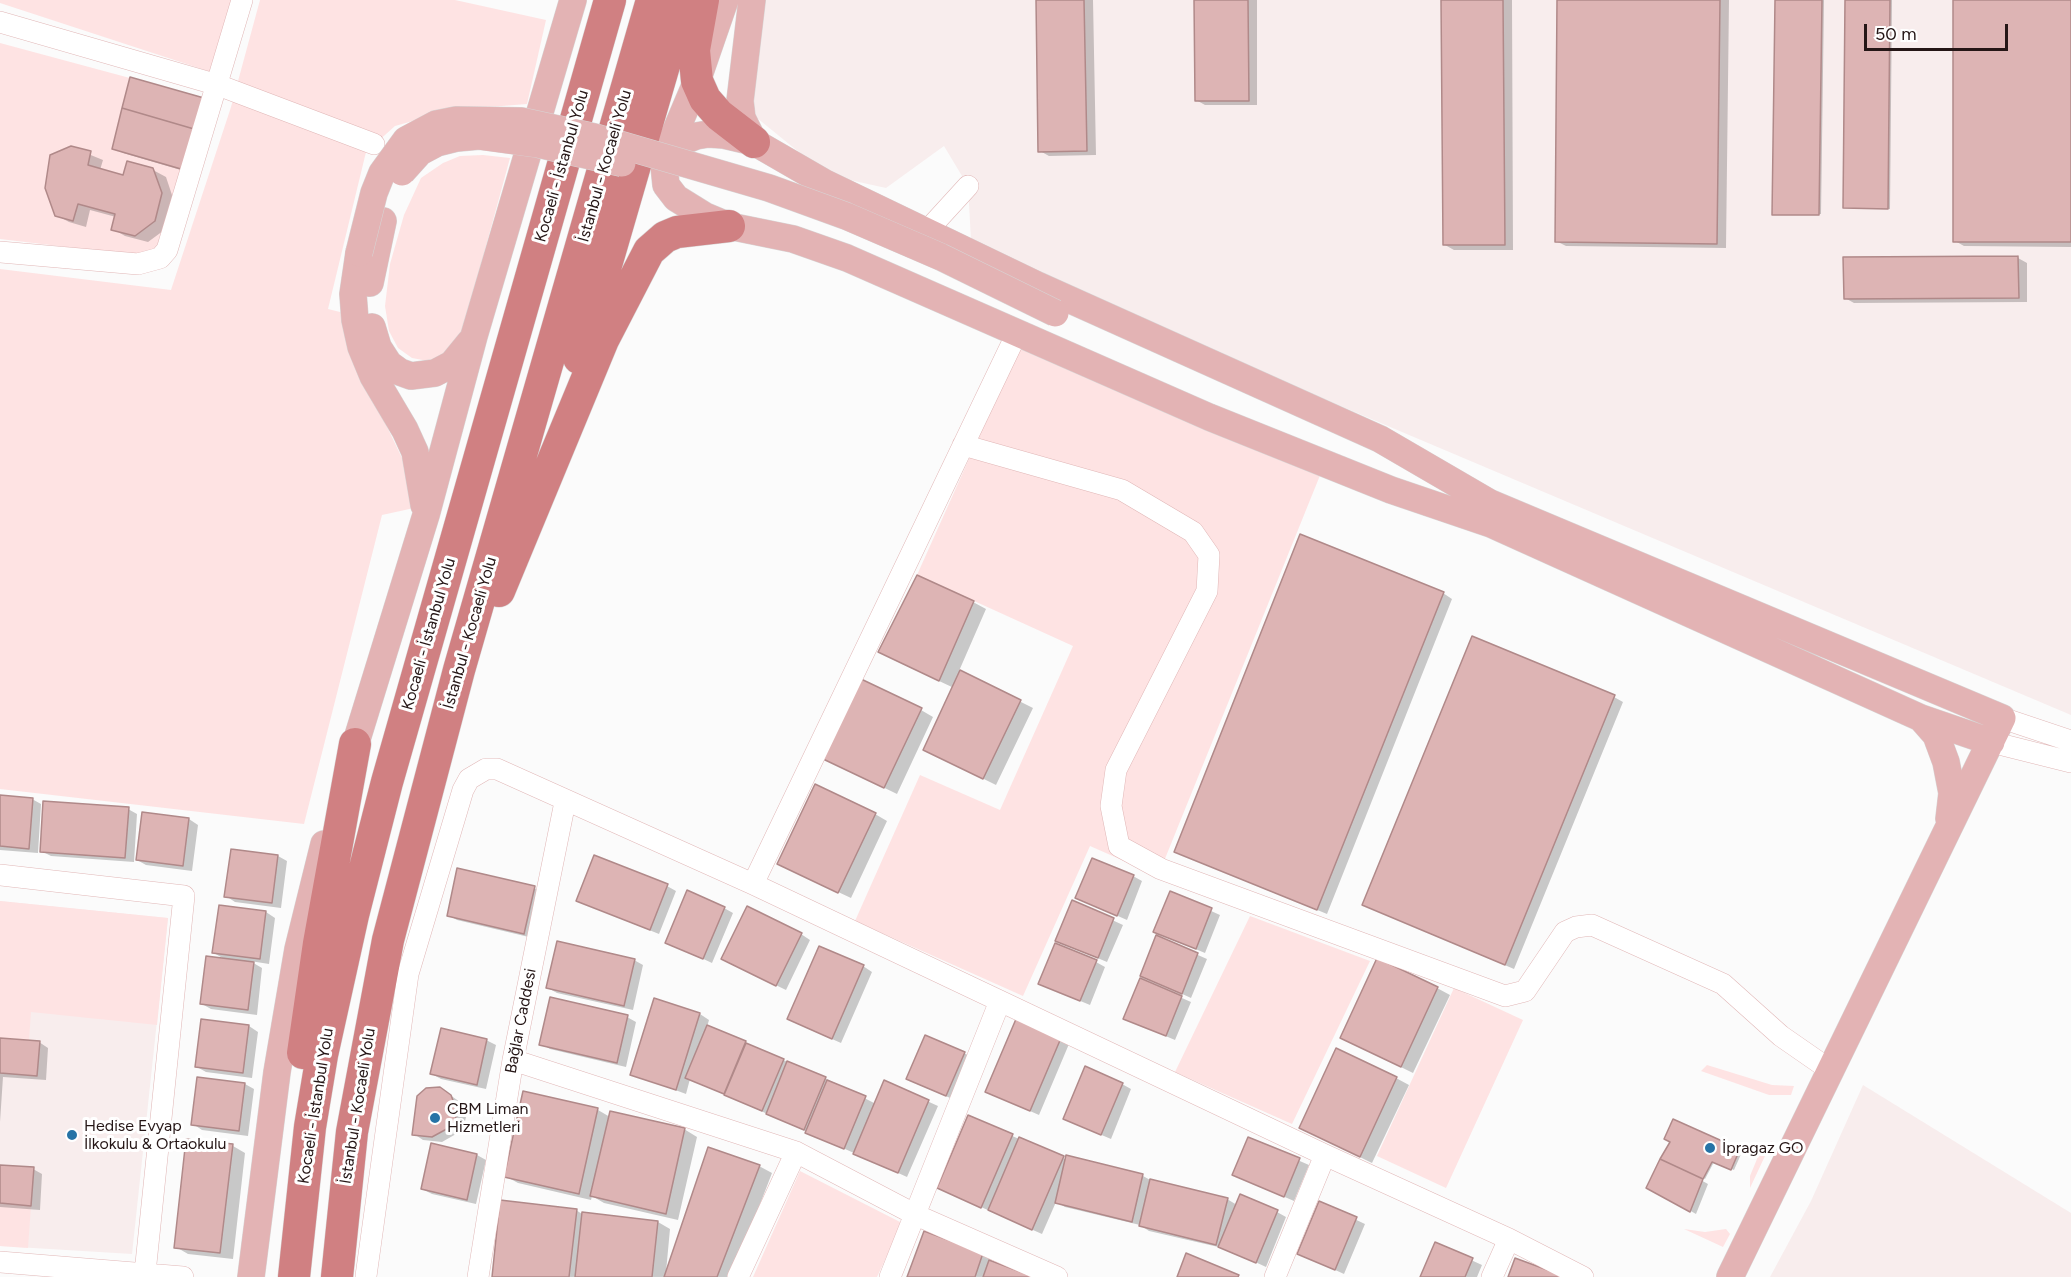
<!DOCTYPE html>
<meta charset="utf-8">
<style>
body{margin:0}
#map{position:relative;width:2071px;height:1277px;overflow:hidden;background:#fbfbfb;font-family:Figtree,sans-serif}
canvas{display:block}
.scale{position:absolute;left:1864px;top:24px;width:144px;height:27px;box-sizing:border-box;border:3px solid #251616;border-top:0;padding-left:8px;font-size:18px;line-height:21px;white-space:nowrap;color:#251616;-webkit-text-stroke:4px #fff;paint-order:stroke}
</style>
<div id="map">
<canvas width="2071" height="1277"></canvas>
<div class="scale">50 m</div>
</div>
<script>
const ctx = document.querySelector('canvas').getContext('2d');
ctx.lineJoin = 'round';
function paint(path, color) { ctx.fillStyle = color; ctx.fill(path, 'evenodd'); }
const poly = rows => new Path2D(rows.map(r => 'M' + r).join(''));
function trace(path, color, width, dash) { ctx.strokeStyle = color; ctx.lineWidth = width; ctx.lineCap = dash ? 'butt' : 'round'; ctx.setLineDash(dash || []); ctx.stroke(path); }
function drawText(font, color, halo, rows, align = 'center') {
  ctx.font = font + ' Figtree,sans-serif'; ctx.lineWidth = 6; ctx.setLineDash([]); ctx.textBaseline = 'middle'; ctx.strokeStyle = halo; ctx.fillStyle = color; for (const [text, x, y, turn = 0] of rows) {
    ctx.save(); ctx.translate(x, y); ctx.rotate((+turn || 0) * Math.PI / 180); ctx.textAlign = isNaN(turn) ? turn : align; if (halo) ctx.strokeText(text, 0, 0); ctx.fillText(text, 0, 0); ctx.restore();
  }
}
paint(poly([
 [765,0,2071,0,2071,715,1220,355,971,240,968,186,944,146,886,188,827,175,746,109],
 [0,901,168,918,132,1254,0,1246],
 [1863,1085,2071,1213,2071,1277,1770,1277,1811,1201]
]), '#f8eded');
paint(poly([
 [0,0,232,0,211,72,0,3],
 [260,0,455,0,546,20,527,104,452,110,395,126,366,152,328,309,344,313,349,347,412,479,414,508,382,515,304,824,0,789,0,269,171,290,231,107],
 [0,43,204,98,157,246,146,254,134,255,0,239],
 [483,155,510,158,458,349,428,361,412,358,398,348,389,331,385,306,390,264,404,215,421,178,443,163,460,156],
 [1025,334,1323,468,1158,876,1090,846,1023,996,855,921,920,775,1000,810,1073,646,917,575],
 [0,901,168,918,157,1025,31,1012,29,1040,0,1038],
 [1250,916,1370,961,1292,1124,1175,1072],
 [1454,988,1523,1020,1446,1188,1377,1156],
 [1707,1065,1772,1085,1794,1086,1791,1095,1769,1095,1701,1071],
 [1772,1141,1750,1188,1750,1176,1762,1147],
 [800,1171,902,1223,877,1277,753,1277],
 [0,1203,31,1206,28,1248,0,1246],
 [1684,1229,1705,1232,1726,1229,1730,1234,1723,1247]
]), '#fee3e3');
paint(poly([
 [1037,0,1093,0,1096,155,1049,156,1040,151],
 [1196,0,1257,0,1257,105,1205,105,1196,100],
 [1443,0,1512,0,1513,250,1454,250,1445,245],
 [1559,0,1729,0,1726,248,1566,246,1556,241],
 [1776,0,1824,0,1821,214,1774,213],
 [1846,0,1892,0,1890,209,1845,207],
 [1955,0,2071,0,2071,247,1964,246,1955,241],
 [131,79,191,173,123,153,114,148],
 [71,147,103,160,100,170,124,177,153,170,166,177,174,201,167,228,148,242,125,236,113,229,116,217,90,210,86,227,69,222,56,215],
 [2018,258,2027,263,2027,302,1854,303,1845,298],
 [1443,593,1452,599,1327,914,1175,851],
 [973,602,986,609,959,671,1033,708,996,785,925,750,954,688,892,659],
 [1614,697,1623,702,1514,969,1364,905],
 [921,710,933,717,897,794,825,759],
 [0,797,32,799,41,804,38,853,0,850],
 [128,809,137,814,134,862,51,856,41,851],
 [143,813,189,819,198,825,192,871,146,865,137,860],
 [875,814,887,821,851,898,791,870],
 [232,850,278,856,287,861,281,908,235,902,226,896],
 [1133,876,1142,881,1127,920,1077,898],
 [667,886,676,891,659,934,587,905],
 [534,888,544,893,533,938,457,920,448,915],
 [1171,893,1220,915,1205,953,1164,936],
 [1073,902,1123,925,1107,962,1057,941],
 [724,908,733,913,712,963,667,942],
 [266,912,275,918,269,964,250,961,262,968,257,1015,211,1009,202,1004,226,960,214,953],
 [801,934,810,940,786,990,732,964],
 [1157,937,1207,959,1191,998,1141,975],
 [634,960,643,965,633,1010,557,993,548,988],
 [1096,962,1105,967,1090,1005,1049,988],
 [863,966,872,972,841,1043,798,1024],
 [1141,980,1191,1002,1175,1040,1125,1019],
 [1437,988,1450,995,1413,1073,1354,1044],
 [655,1000,700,1014,709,1020,707,1027,825,1078,876,1104,885,1082,938,1106,907,1177,690,1079,686,1094,632,1074],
 [627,1017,636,1022,626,1067,550,1049,541,1044],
 [203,1020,249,1026,258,1032,252,1078,206,1072,197,1067],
 [1017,1021,1069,1044,1039,1115,996,1096],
 [0,1039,39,1042,48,1048,46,1080,3,1077,0,1122],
 [486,1040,496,1045,486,1089,441,1079,432,1074],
 [964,1053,973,1058,955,1100,917,1084],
 [1396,1078,1409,1085,1372,1163,1313,1134],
 [245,1084,254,1089,248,1136,202,1130,193,1124],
 [1122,1084,1131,1089,1111,1139,1064,1119],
 [440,1088,460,1102,466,1117,463,1130,442,1142,423,1140,414,1134],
 [524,1093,598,1110,610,1117,684,1129,697,1137,678,1220,604,1203,592,1196,591,1200,518,1183,505,1176],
 [969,1117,1067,1160,1067,1157,1143,1176,1152,1181,1227,1199,1237,1205,1277,1212,1286,1217,1266,1267,1227,1249,1149,1231,1140,1225,1065,1207,1056,1202,1042,1234,938,1188],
 [1674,1121,1742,1152,1734,1170,1714,1162,1705,1179,1700,1177,1699,1179,1708,1184,1696,1214,1648,1187,1672,1142],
 [1249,1139,1309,1165,1294,1201,1234,1175],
 [233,1146,245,1153,233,1259,188,1254,176,1247],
 [477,1155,486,1160,476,1204,432,1194,422,1189],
 [0,1166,33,1169,42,1174,40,1210,0,1207],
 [759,1166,772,1173,732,1277,494,1277,576,1210,582,1214,658,1222,670,1229,666,1272],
 [1320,1203,1365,1224,1344,1274,1298,1253],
 [925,1232,992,1259,991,1262,1030,1277,909,1277],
 [1436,1244,1482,1265,1477,1277,1422,1277]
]), '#0003');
const building = poly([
 [1036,0,1084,0,1087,151,1038,152,1036,0],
 [1194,0,1248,0,1249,101,1195,101,1194,0],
 [1441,0,1503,0,1505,245,1443,245,1441,0],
 [1557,0,1720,0,1717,244,1555,242,1557,0],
 [1775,0,1822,0,1819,215,1772,215,1775,0],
 [1845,0,1890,0,1888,209,1843,208,1845,0],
 [1953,0,2071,0,2071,242,1953,242,1953,0],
 [130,77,204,98,194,129,122,108,130,77],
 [122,108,194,129,181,169,112,149,122,108],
 [71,146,91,151,88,165,123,175,127,161,153,168,162,193,155,221,135,236,111,230,115,214,78,204,73,221,55,216,45,188,50,155,71,146],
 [2018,256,2019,298,1844,299,1843,257,2018,256],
 [1300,534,1444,592,1317,910,1174,852,1300,534],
 [917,575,974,601,939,681,878,652,917,575],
 [1472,636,1615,695,1505,965,1362,905,1472,636],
 [960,670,1021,700,983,779,923,750,960,670],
 [861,679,922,708,884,788,823,759,861,679],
 [815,784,876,813,838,893,777,864,815,784],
 [0,795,33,798,29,849,0,846,0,795],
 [43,801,129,807,125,858,40,852,43,801],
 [142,812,189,818,183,866,136,860,142,812],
 [231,849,278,855,272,903,224,897,231,849],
 [594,855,668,884,650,930,576,901,594,855],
 [1092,858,1134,875,1117,916,1075,898,1092,858],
 [457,868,535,886,524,934,447,916,457,868],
 [687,890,725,907,703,959,665,943,687,890],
 [1170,891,1212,908,1196,949,1153,932,1170,891],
 [1072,900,1114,918,1098,958,1055,941,1072,900],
 [219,905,266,911,260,959,212,953,219,905],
 [747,906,802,933,776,986,721,959,747,906],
 [1156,935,1198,953,1182,994,1140,976,1156,935],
 [557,941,635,959,624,1006,546,988,557,941],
 [1055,943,1097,960,1080,1001,1038,984,1055,943],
 [819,946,864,965,832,1039,787,1019,819,946],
 [206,956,254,962,248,1010,200,1004,206,956],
 [1377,958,1438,987,1401,1067,1340,1038,1377,958],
 [1140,978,1182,996,1166,1036,1123,1019,1140,978],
 [550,997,628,1015,617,1063,539,1045,550,997],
 [654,998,700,1013,676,1090,630,1075,654,998],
 [201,1019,249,1025,243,1073,195,1067,201,1019],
 [1016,1019,1061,1038,1030,1111,985,1092,1016,1019],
 [707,1025,746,1041,724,1094,685,1078,707,1025],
 [441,1028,487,1039,477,1085,430,1074,441,1028],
 [925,1035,965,1052,946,1096,906,1079,925,1035],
 [0,1038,40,1041,37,1076,0,1073,0,1038],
 [746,1043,784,1059,762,1111,724,1095,746,1043],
 [1336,1048,1397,1077,1360,1157,1299,1128,1336,1048],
 [787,1061,826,1077,804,1130,766,1114,787,1061],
 [1085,1066,1123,1083,1101,1135,1063,1119,1085,1066],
 [197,1077,245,1083,239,1131,191,1125,197,1077],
 [827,1080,866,1096,844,1149,805,1133,827,1080],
 [884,1080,929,1100,898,1173,853,1154,884,1080],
 [440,1087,451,1095,457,1111,454,1125,432,1137,412,1135,417,1096,426,1088,440,1087],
 [523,1091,598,1108,579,1194,504,1177,523,1091],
 [610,1111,685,1128,666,1214,590,1196,610,1111],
 [968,1115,1013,1134,981,1208,937,1188,968,1115],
 [1673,1119,1740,1149,1731,1170,1712,1162,1703,1179,1660,1159,1670,1142,1664,1139,1673,1119],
 [1019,1137,1064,1156,1032,1230,988,1210,1019,1137],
 [1248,1137,1300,1158,1284,1197,1232,1175,1248,1137],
 [186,1139,233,1144,220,1253,174,1248,186,1139],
 [431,1143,477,1154,467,1200,421,1189,431,1143],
 [708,1147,760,1165,717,1277,664,1277,708,1147],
 [1066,1155,1143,1174,1132,1222,1055,1203,1066,1155],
 [1660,1159,1703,1179,1690,1212,1646,1188,1660,1159],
 [0,1165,34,1167,31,1206,0,1203,0,1165],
 [1150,1179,1228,1198,1216,1245,1139,1226,1150,1179],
 [1240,1194,1278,1210,1256,1263,1218,1247,1240,1194],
 [500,1200,577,1209,569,1277,492,1277,500,1200],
 [1319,1201,1357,1217,1335,1270,1297,1254,1319,1201],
 [582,1212,658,1221,652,1277,575,1277,582,1212],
 [924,1231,983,1253,975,1277,907,1277,924,1231],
 [1435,1242,1473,1258,1465,1277,1420,1277,1435,1242],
 [1186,1253,1239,1275,1238,1277,1177,1277,1186,1253],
 [1515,1258,1561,1275,1560,1277,1508,1277,1515,1258],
 [989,1260,1034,1277,983,1277,989,1260]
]);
paint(building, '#ddb4b4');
trace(building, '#b08989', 1.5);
const minor = poly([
 [0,22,218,85,374,144],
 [926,232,968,186],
 [0,252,138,264,160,258,167,250,242,0],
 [963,445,1122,490,1193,532,1209,555,1207,591,1116,770,1111,806,1119,846,1161,869,1505,996,1525,991,1565,932,1576,927,1592,925,1723,984,1781,1036,1830,1070],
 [2002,718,2071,741],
 [1991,742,2071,762],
 [0,875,184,896,145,1273],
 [753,884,1017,333],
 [513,1060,796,1152,916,1215,1057,1277],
 [0,1262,183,1277],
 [366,1276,408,974,463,790,469,779,486,769,497,769,753,884,1325,1155,1509,1239,1583,1277],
 [478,1277,513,1060,565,802],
 [738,1277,796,1152],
 [890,1277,1000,1001],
 [1275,1277,1325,1155],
 [1492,1277,1509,1239]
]);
const major = poly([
 [752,0,740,101,742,118,754,142],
 [669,147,696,136,708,134,724,135,754,142,825,183,1035,284,1380,439,1490,503,2002,718,1730,1277],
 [669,147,697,81,725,0],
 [664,165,666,185,676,198,705,216,729,226,793,239,847,258,1209,417,1391,490,1491,524,1921,718,1936,735,1946,762,1952,793,1949,819],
 [359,253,353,294,355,320,361,347,373,376,405,430,415,452,424,505],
 [370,283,383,221],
 [372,327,378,347,389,364,400,372,411,376,435,373,452,364,470,342],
 [1921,718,1991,742],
 [349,765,426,515,474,336,573,0],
 [251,1277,277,1072,298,949,324,844]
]);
const highway = poly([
 [703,0,694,50,697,81,705,99,719,115,754,142],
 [579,358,683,0],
 [499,591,603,340,649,251,665,237,677,232,729,226],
 [303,1053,319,943,355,744],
 [294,1277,310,1127,322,1055,353,915,387,782,610,0],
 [337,1277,352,1132,388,940,459,670,652,0]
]);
trace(minor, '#e1b7b7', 22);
trace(major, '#d8d5d5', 28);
trace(highway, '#d8d5d5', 33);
trace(minor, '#fff', 21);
trace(major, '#e3b3b4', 27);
trace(highway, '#d08082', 32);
const majorBridge = poly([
 [402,172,420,152,437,143,457,138,479,136,538,144,622,163],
 [359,253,374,193,382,173,406,140,436,124,456,120,521,121,594,137,769,188,846,216,941,257,1055,313]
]);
trace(majorBridge, '#d8d5d5', 28, []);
trace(majorBridge, '#e3b3b4', 27);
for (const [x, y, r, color] of [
 [435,1118,6,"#2673a6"],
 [72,1135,6,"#2673a6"],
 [1710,1148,6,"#2673a6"]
]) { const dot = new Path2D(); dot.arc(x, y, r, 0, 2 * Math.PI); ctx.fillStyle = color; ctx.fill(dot); trace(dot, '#fff', 2); }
drawText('16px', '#251616', '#fff', [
 ["Kocaeli - İstanbul Yolu",562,166,-74],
 ["İstanbul - Kocaeli Yolu",605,166,-74],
 ["İstanbul - Kocaeli Yolu",470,633,-74],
 ["Kocaeli - İstanbul Yolu",429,634,-74],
 ["Bağlar Caddesi",521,1021,-79],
 ["Kocaeli - İstanbul Yolu",316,1106,-81],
 ["İstanbul - Kocaeli Yolu",358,1106,-81]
]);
drawText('16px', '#251616', '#fff', [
 ["CBM Liman",447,1109],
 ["Hizmetleri",447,1127],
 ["Hedise Evyap",84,1126],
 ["İlkokulu & Ortaokulu",84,1144],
 ["İpragaz GO",1722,1148]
], 'left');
</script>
